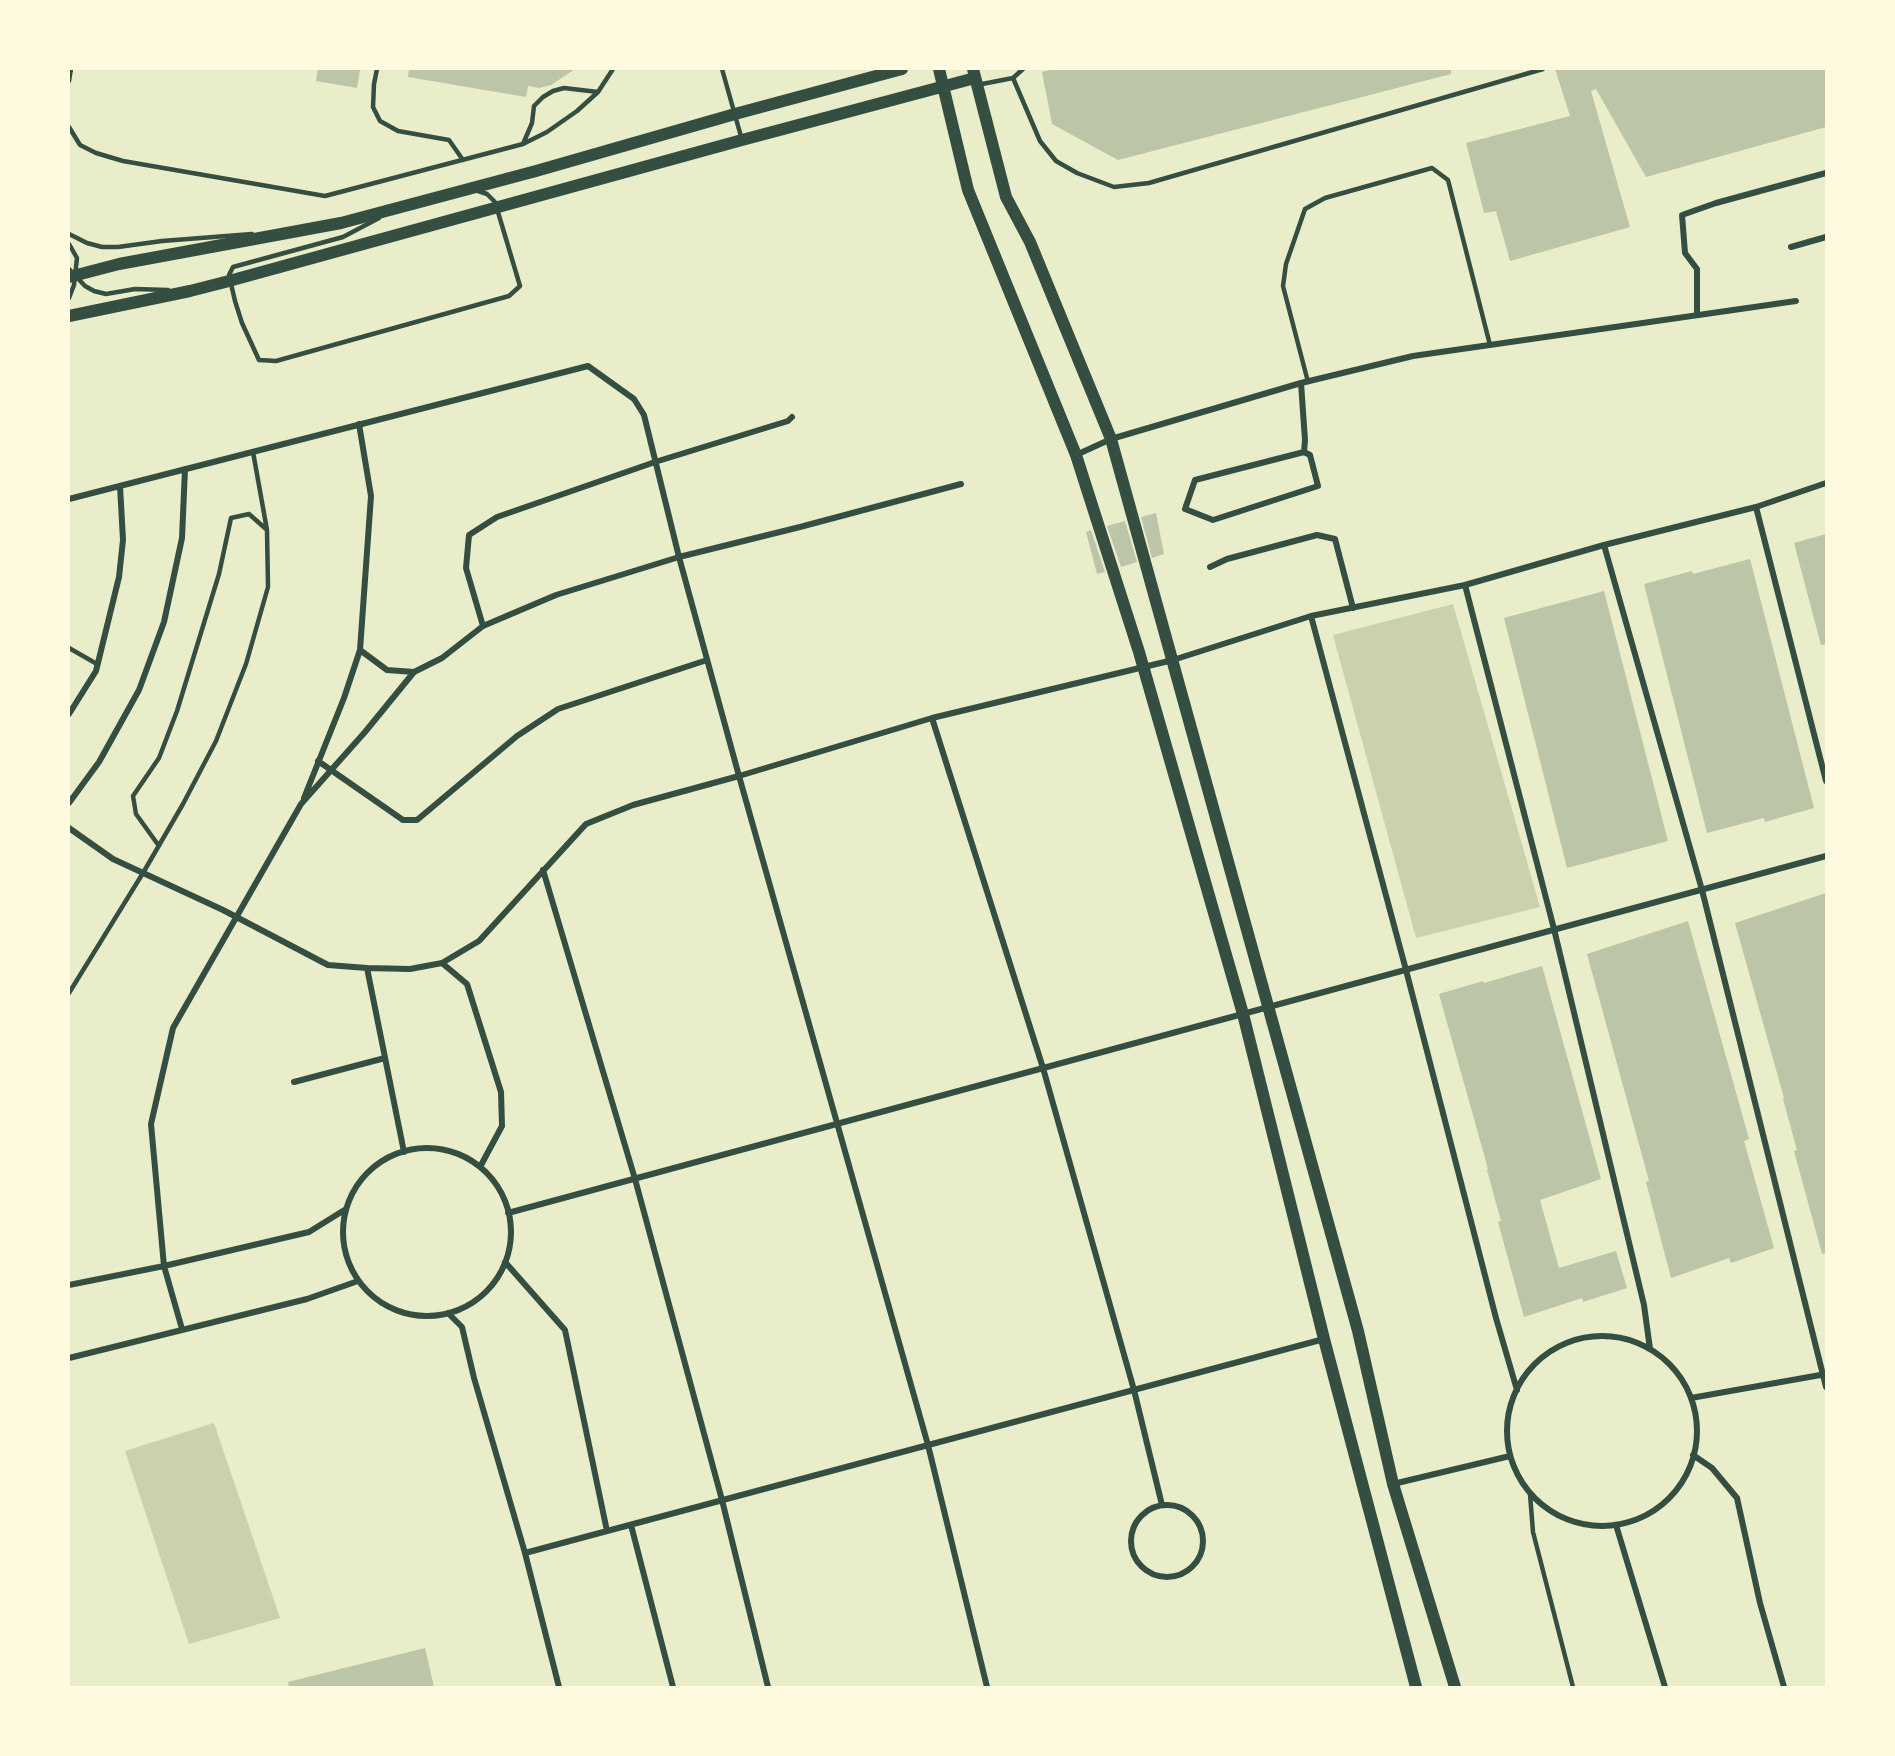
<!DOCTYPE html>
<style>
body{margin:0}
#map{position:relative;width:1895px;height:1756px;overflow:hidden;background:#e9edc9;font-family:"Noto Sans",sans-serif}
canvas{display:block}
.frame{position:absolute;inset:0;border:70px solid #fefae0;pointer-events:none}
</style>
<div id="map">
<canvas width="1895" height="1756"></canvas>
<div class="frame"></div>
</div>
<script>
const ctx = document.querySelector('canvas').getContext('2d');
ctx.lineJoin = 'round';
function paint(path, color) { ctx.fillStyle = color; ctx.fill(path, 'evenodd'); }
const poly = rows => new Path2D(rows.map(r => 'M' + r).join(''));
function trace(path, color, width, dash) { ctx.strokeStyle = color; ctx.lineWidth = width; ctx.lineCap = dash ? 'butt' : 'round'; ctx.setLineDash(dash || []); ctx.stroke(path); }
paint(poly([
 [1453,604,1540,907,1416,938,1333,635],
 [214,1423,280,1618,189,1644,125,1451]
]), '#cad2ad');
paint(poly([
 [318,69,360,69,357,88,316,81],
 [409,69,575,69,551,85,539,88,528,86,526,97,408,77],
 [1054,69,1451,69,1451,74,1118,160,1052,124,1042,72],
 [1555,69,1826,69,1826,127,1646,177,1596,89,1591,91,1630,227,1510,261,1496,211,1484,213,1466,143,1570,116],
 [1156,513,1164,554,1152,558,1141,517],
 [1125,521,1137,562,1121,567,1107,526],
 [1091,530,1105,572,1097,574,1086,532],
 [1826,534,1826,644,1821,645,1794,543],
 [1750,559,1814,808,1765,822,1764,818,1707,833,1644,584,1692,571,1693,574],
 [1604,591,1668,841,1567,868,1504,618],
 [1826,893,1826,1253,1822,1254,1794,1151,1797,1150,1783,1099,1784,1098,1735,923],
 [1688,921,1749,1139,1744,1141,1774,1248,1731,1263,1729,1258,1671,1278,1646,1182,1649,1181,1587,954],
 [1542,966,1601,1179,1540,1200,1559,1268,1616,1251,1627,1288,1583,1302,1582,1298,1524,1317,1498,1222,1501,1221,1487,1170,1488,1169,1439,994,1483,981,1484,983],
 [425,1648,434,1687,289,1687,288,1682]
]), '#bcc5a7');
trace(poly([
 [377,69,374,84,373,107,380,121,398,131,449,140,463,160],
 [722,69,742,140],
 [1013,78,1040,141,1056,161,1077,173,1114,187,1149,183,1543,69],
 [69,81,71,69],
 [977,85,1013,78,1023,69],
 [69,127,80,145,96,153,123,161,325,196,523,144,547,132,577,111,598,92,613,69],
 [523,144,532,123,534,106,543,97,553,91,564,88,598,92],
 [379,218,343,237,233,267,229,275,235,301,242,323,259,360,276,361,509,296,520,286,495,202,487,194,478,191],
 [69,234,87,243,102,247,118,247,162,241,252,234],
 [69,244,77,258,74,285,69,298],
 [69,269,85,286,94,291,106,294,135,289,168,290],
 [1308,382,1283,286,1286,264,1305,209,1325,198,1432,168,1448,180,1490,345],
 [69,648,97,664],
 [159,846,136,814,133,796,159,758,177,711,219,574,231,518,249,514,266,529],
 [69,993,143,873,183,804,216,741,246,664,268,587,267,530,253,452],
 [1538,1502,1530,1494,1533,1532,1573,1687]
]), '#344e41', 4.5);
trace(poly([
 [1791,247,1826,237],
 [1697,315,1697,269,1685,253,1682,215,1716,203,1826,173],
 [1301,383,1305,440,1304,452],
 [1304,452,1310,455,1318,486,1213,520,1185,509,1195,480,1304,452],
 [1076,455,1111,439,1301,383,1413,356,1796,301],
 [69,499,588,366,634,399,644,415,679,557,739,776,928,1445,987,1687],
 [1756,507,1826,781],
 [1604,545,1702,890,1826,1387],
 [1210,567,1227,559,1317,535,1335,539,1353,608],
 [1465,585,1554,929,1644,1305,1650,1349],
 [1311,616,1406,970,1496,1318,1517,1390],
 [483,626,466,568,469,535,497,517,655,462,788,421,792,417],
 [360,650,387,670,414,672],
 [69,714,96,671,119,577,123,540,120,486],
 [932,718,1043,1068,1134,1390,1162,1505],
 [318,761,403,820,417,820,517,736,558,709,707,660],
 [304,798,344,698,360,650,371,496,359,424],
 [69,803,99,762,139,690,164,622,182,538,185,469],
 [69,828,113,859,223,910,328,965,367,968,410,969,442,963,479,941,586,824,633,805,739,776,932,718,1173,660,1311,616,1465,585,1604,545,1756,507,1826,483],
 [543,870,635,1179,722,1500,768,1687],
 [442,963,467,984,501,1092,502,1126,480,1167],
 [367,968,404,1152],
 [294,1082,385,1058],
 '343 1232a84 84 0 1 1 168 0a84 84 0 1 1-168 0Z',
 [508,1213,1826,856],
 [505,1262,565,1330,607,1531],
 [69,1285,164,1266,309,1232,346,1209],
 [448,1313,462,1327,474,1378,525,1553,559,1687],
 [182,1329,164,1266,151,1124,173,1028,301,804,365,732,414,672,442,658,483,626,556,595,679,557,800,527,961,484],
 '1507 1431a95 95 0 1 1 190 0a95 95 0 1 1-190 0Z',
 [69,1358,307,1299,358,1281],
 [1691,1398,1826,1374],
 [1693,1455,1712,1468,1737,1498,1760,1603,1784,1687],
 [1393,1484,1510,1456],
 '1131 1541a36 36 0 1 1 72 0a36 36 0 1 1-72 0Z',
 [631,1525,673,1687],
 [1616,1525,1665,1687],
 [525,1553,1324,1339]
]), '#344e41', 6);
trace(poly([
 [939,69,968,190,1076,455,1139,652,1243,1014,1324,1339,1416,1687],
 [973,69,1006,197,1030,242,1111,439,1358,1331,1393,1484,1455,1687],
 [69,277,119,264,341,223,536,171,735,114,902,69],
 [69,316,190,291,229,281,742,140,975,78]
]), '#344e41', 12);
</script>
